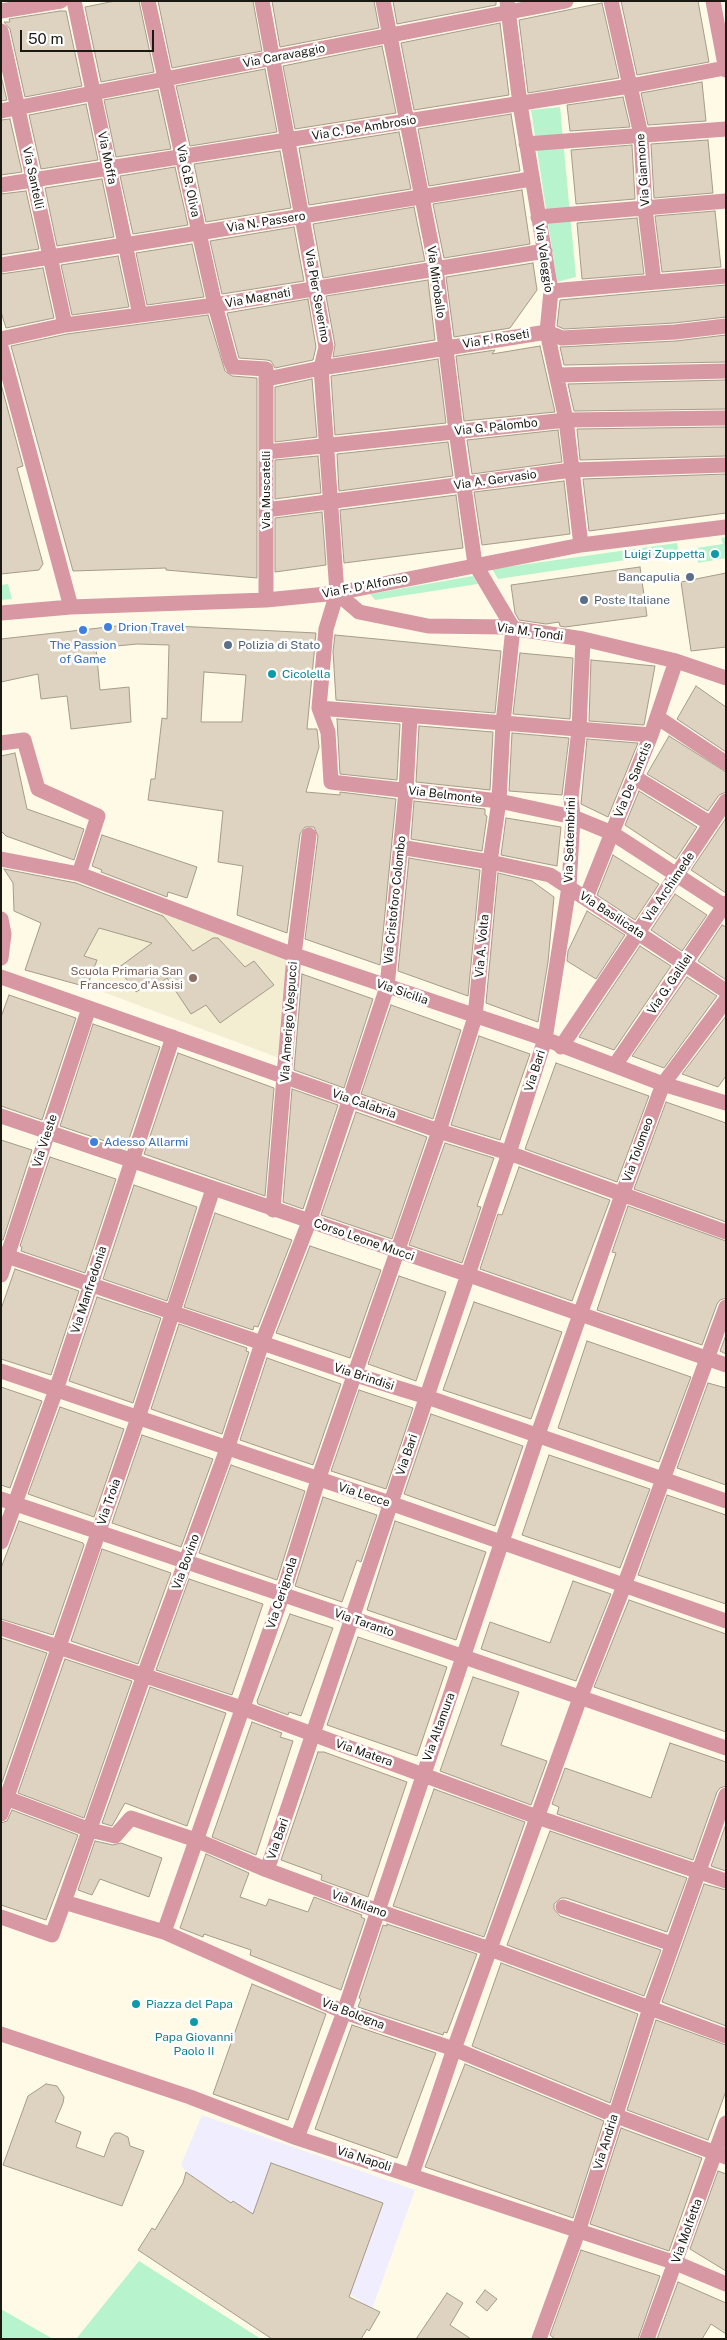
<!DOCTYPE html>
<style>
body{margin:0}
#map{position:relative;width:727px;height:2340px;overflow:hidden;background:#fefae6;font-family:"Public Sans",sans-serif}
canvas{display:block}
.frame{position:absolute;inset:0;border:2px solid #1a1912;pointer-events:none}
.scale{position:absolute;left:20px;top:30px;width:134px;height:22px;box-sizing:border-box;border:2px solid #1a1912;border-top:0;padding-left:6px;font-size:15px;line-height:18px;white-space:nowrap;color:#1a1912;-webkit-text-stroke:4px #fff;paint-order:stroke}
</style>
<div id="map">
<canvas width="727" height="2340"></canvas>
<div class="frame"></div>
<div class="scale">50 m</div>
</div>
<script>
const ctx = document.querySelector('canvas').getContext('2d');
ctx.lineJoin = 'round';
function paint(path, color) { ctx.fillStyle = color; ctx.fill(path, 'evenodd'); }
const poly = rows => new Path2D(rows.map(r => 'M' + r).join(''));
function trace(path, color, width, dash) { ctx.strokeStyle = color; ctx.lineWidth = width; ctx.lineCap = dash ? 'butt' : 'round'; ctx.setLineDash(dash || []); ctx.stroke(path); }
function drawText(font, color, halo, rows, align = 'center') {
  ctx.font = font + ' "Public Sans",sans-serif'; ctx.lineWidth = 5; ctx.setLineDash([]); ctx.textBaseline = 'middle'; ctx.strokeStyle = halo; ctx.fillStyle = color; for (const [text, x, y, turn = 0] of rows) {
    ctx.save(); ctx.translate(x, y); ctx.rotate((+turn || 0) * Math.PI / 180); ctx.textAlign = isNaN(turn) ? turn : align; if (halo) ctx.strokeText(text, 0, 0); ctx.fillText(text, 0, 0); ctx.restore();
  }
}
paint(poly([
 [202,2115,415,2190,372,2309,206,2198,211,2189,186,2172,181,2165]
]), '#f0edff');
paint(poly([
 [162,910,290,958,279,1058,95,989,103,967,95,965,97,959,83,955,99,928,122,934,126,925,159,918]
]), '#f3eed2');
paint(poly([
 [560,107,576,277,557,282,531,110],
 [726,537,726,558,698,563,696,548,723,544,721,538],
 [677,543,679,552,498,579,492,569],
 [473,576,478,584,375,600,370,594],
 [8,584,12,599,1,600,1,585],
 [139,2261,261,2339,76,2339],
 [1,2309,53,2339,1,2339]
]), '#b7f4ce');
const building = poly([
 [115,1,139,1,154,72,101,82,85,7,115,1],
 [158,1,253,1,262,51,172,68,158,1],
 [272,1,374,1,379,28,280,47,272,1],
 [393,1,496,1,496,5,397,24,393,1],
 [621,1,698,1,709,62,637,75,621,1],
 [602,3,619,78,528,93,519,20,602,3],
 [60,11,66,11,82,86,25,97,10,29,4,22,10,22,9,19,60,11],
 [500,23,509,95,414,110,401,43,500,23],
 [382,46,396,113,295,129,283,66,382,46],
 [265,69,277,132,190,146,176,86,265,69],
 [1,76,7,100,1,101,1,76],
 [702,82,706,121,648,125,641,93,702,82],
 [158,90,171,149,116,157,104,100,158,90],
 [623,97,630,127,570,131,567,105,623,97],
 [86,104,98,160,41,169,29,115,86,104],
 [511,114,520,171,429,186,418,129,511,114],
 [10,119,22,172,1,175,1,120,10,119],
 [399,132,411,189,309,205,299,148,399,132],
 [708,140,713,193,654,198,651,144,708,140],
 [632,145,635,199,576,204,571,150,632,145],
 [280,151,291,208,206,222,194,164,280,151],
 [175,167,188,225,133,234,120,176,175,167],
 [102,179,114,237,57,246,45,188,102,179],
 [522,190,530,244,444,258,433,204,522,190],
 [26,191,39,249,1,255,1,194,26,191],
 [414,207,425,261,323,278,313,224,414,207],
 [715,211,721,267,662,272,655,216,715,211],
 [637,218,644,274,582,279,577,223,637,218],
 [294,227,304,281,222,294,210,241,294,227],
 [192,244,204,297,147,305,136,253,192,244],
 [118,256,129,307,72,315,61,265,118,256],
 [533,263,537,290,510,328,454,337,446,277,533,263],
 [43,268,54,318,6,328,1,312,1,274,43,268],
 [428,280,435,340,333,357,335,345,326,296,428,280],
 [726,285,726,317,674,323,564,329,557,326,560,300,726,285],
 [308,299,316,347,313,360,275,368,271,361,267,360,239,358,227,313,308,299],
 [208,315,225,371,232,376,257,378,257,578,166,570,166,568,73,571,11,346,67,334,208,315],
 [726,335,726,362,564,365,560,347,676,341,726,335],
 [540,346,555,412,464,421,456,356,495,350,492,354,540,346],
 [438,359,446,423,335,435,331,376,438,359],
 [312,379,317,437,275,442,275,387,312,379],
 [726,380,726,409,574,411,568,384,726,380],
 [1,384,23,466,17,468,43,564,39,570,1,574,1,384],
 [726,427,726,456,580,460,577,429,726,427],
 [558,430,562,462,472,474,467,440,558,430],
 [448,442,453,476,339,491,337,454,448,442],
 [318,456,321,493,275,499,275,460,318,456],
 [726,474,726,513,589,531,583,479,726,474],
 [564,481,570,534,482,545,474,492,564,481],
 [456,495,463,548,344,563,340,510,456,495],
 [322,512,326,565,275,572,275,518,322,512],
 [640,567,647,616,565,627,560,626,559,622,546,624,519,620,515,613,511,585,640,567],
 [726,573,726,647,691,651,681,582,726,573],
 [135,624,316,633,307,729,317,729,319,747,306,792,340,795,340,792,396,799,380,965,305,939,318,836,314,827,305,827,300,834,287,933,237,915,243,866,218,862,223,811,148,800,151,779,155,779,162,718,167,719,169,645,137,644,96,648,100,690,129,687,131,722,71,729,67,696,41,699,38,674,1,682,1,639,135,624],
 [204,672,246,675,242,722,201,722,204,672],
 [335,635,501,651,495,713,336,700,333,651,335,635],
 [520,653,573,658,570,719,513,714,520,653],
 [591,660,655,666,644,725,589,721,591,660],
 [696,686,726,707,726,752,677,719,696,686],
 [337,719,400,724,397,780,340,774,337,719],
 [419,726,493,732,490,790,416,782,419,726],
 [512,733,569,738,562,795,509,791,512,733],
 [669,736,726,772,726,792,719,795,708,811,647,774,669,736],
 [587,739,638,743,608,817,581,804,587,739],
 [15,753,27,809,84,829,74,860,6,836,1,831,1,756,15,753],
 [639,791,697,827,676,859,625,825,639,791],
 [414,801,485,809,485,815,487,816,482,851,411,839,414,801],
 [506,818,561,827,557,866,501,855,506,818],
 [726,818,726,893,691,870,726,818],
 [102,835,197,867,187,898,168,892,167,897,101,872,102,870,92,866,102,835],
 [613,855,659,884,635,920,597,895,613,855],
 [409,858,480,870,468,996,398,971,409,858],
 [4,869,76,883,163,916,193,951,213,938,218,938,245,967,254,961,274,985,220,1023,206,1005,191,1014,167,978,153,987,150,983,136,992,118,968,152,943,99,928,84,956,97,960,87,987,25,970,41,923,14,911,13,883,4,869],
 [498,873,532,881,554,897,548,962,538,1022,486,1003,498,873],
 [675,894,707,915,682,951,651,930,675,894],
 [587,911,625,935,596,979,567,961,568,951,587,911],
 [722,925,726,927,726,980,698,961,722,925],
 [640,946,671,966,614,1050,579,1037,640,946],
 [302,974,373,999,344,1088,294,1070,302,974],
 [687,977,717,996,664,1068,632,1056,687,977],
 [9,995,76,1018,42,1120,1,1106,1,1017,9,995],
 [391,1005,461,1030,433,1119,361,1094,391,1005],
 [726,1016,726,1076,718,1087,682,1074,726,1016],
 [93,1024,160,1047,126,1148,60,1126,93,1024],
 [479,1036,530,1054,500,1140,451,1125,479,1036],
 [178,1053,274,1088,265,1196,144,1154,178,1053],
 [556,1063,649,1096,617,1182,525,1149,556,1063],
 [292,1089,338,1105,303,1209,283,1202,292,1089],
 [666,1102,726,1123,726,1222,634,1189,666,1102],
 [356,1112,427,1137,392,1239,321,1215,356,1112],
 [1,1140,32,1150,3,1240,1,1240,1,1140],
 [445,1143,494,1158,477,1206,481,1207,462,1263,409,1245,445,1143],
 [50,1157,116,1179,85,1273,21,1251,22,1247,20,1246,50,1157],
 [519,1167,610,1200,572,1301,480,1269,498,1214,502,1215,519,1167],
 [134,1185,197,1207,167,1301,103,1279,134,1185],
 [628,1206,726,1241,726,1298,720,1300,717,1304,702,1345,597,1310,616,1253,612,1252,628,1206],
 [215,1213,292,1240,258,1327,254,1326,253,1330,184,1307,215,1213],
 [310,1246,381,1270,350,1358,276,1333,310,1246],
 [15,1269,79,1291,51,1375,1,1359,1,1309,15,1269],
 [399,1276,446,1292,416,1381,368,1364,399,1276],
 [97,1297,161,1318,133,1403,69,1381,97,1297],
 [474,1302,562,1332,531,1419,443,1390,474,1302],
 [179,1324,247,1348,246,1351,249,1352,222,1434,151,1409,179,1324],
 [726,1335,726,1354,720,1351,726,1335],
 [587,1341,691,1377,659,1462,558,1428,587,1341],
 [267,1358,341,1384,313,1465,240,1440,267,1358],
 [708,1383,726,1388,726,1485,677,1468,708,1383],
 [1,1387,42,1401,10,1488,1,1485,1,1387],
 [359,1390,413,1408,386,1489,331,1471,359,1390],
 [60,1407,124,1429,94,1517,28,1494,60,1407],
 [431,1414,523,1446,495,1526,404,1494,431,1414],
 [142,1435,213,1459,181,1547,112,1523,142,1435],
 [549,1455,650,1489,620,1568,522,1535,549,1455],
 [231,1465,305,1491,277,1580,199,1553,231,1465],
 [667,1495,726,1515,726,1604,638,1575,667,1495],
 [323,1497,377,1515,361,1562,357,1560,342,1602,295,1586,323,1497],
 [19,1521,83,1543,84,1545,53,1635,1,1619,1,1568,19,1521],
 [395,1521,486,1552,456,1640,367,1610,395,1521],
 [102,1549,171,1573,138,1664,71,1641,102,1549],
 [189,1579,263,1604,232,1695,156,1670,189,1579],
 [573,1581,611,1594,576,1681,481,1649,490,1622,550,1643,573,1581],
 [629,1600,726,1634,726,1732,594,1687,629,1600],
 [290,1614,333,1628,301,1716,289,1712,288,1715,258,1704,257,1701,290,1614],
 [358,1637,447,1667,417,1756,327,1725,358,1637],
 [1,1638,47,1653,1,1785,1,1638],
 [65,1659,132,1681,84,1818,18,1793,65,1659],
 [473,1677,519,1692,501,1745,547,1761,531,1805,440,1771,473,1677],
 [150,1687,226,1713,187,1826,125,1803,112,1826,102,1823,150,1687],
 [252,1722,282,1733,280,1737,293,1741,256,1855,212,1837,252,1722],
 [670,1743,726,1762,726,1786,720,1788,717,1792,693,1860,557,1814,559,1807,552,1804,565,1768,651,1798,670,1743],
 [318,1752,324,1752,407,1782,368,1897,321,1880,322,1875,281,1860,318,1752],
 [434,1789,525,1822,484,1937,393,1906,434,1789],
 [12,1810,78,1835,46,1920,1,1905,1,1823,7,1821,12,1810],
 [726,1824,726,1871,711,1866,726,1824],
 [550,1831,687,1878,667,1932,566,1898,561,1898,554,1904,554,1909,560,1916,661,1950,644,1996,507,1945,550,1831],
 [95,1841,113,1845,121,1843,162,1858,149,1897,100,1879,92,1895,78,1890,95,1841],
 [206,1854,249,1873,240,1897,266,1906,269,1899,308,1912,314,1897,362,1915,361,1917,365,1919,341,1990,250,1955,251,1950,204,1934,203,1937,180,1928,206,1854],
 [704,1884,726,1890,726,2026,662,2002,704,1884],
 [387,1924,477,1954,447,2033,444,2032,443,2035,358,2007,361,1999,359,1998,383,1925,387,1926,387,1924],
 [501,1963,638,2014,610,2103,472,2046,501,1963],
 [252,1984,326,2014,288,2120,213,2094,252,1984],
 [656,2020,726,2045,726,2091,708,2140,627,2110,656,2020],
 [352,2025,436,2053,397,2158,315,2129,352,2025],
 [465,2064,604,2121,573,2218,425,2167,465,2064],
 [46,2084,57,2086,64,2097,63,2103,55,2122,81,2132,76,2147,104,2157,111,2138,115,2133,120,2133,128,2137,130,2146,144,2151,122,2206,3,2165,28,2096,46,2084],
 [621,2128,702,2158,669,2251,590,2224,621,2128],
 [271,2163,383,2203,349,2297,380,2312,369,2331,367,2329,361,2339,272,2339,138,2250,152,2228,155,2230,183,2183,186,2172,231,2203,233,2201,253,2214,271,2163],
 [718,2171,726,2174,726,2271,690,2249,718,2171],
 [581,2250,660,2276,638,2339,555,2339,550,2335,581,2250],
 [678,2282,726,2303,726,2334,711,2324,702,2339,657,2339,678,2282],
 [485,2290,497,2299,487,2311,476,2302,485,2290],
 [447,2293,463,2303,450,2325,471,2339,416,2339,447,2293]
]);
paint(building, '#ded3c1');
trace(building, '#a59b8a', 1);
trace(poly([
 [74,1,140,315],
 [148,1,215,305,230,360,233,367,266,369,266,600],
 [262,1,326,347,321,368,337,593,326,629,319,708,328,732,331,782,499,801,573,817,612,833,726,907],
 [507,1,520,104,551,291,547,332,566,420,581,545],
 [611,1,641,135,645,208,654,282],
 [713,1,726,70],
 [1,11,61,1],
 [1,31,65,325],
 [1,111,566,1],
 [526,144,726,129],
 [1,185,630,86,725,68],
 [538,217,726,201],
 [1,265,531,179],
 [551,291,726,276],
 [1,339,65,325,215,305,545,251],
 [1,347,71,607],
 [558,375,726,371],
 [267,379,321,368,547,332,562,338,675,332,726,326],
 [266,452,566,420,726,418],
 [266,510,572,470,726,465],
 [337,593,359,612,428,626,505,627,583,639,676,661,726,678],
 [1,613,71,607,266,600,337,593,581,545,726,527],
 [319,708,651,735],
 [657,717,726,763],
 [1,743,24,740,38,789,98,816,79,874],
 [634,777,711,824],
 [400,847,490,862,550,875,726,991],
 [1,859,79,874,289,953,545,1039,663,1084,726,1103],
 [586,898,651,735,676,661],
 [1,919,4,934,1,958],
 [1,977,439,1131,509,1153,726,1232],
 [561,1047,726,801],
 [615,1065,726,903],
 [1,1116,466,1274,726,1365],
 [273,1210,294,955,309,835],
 [1,1254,356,1375,427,1397,726,1501],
 [1,1275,89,1008],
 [1,1371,390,1503,726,1621],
 [1,1499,352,1618,726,1748],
 [1,1542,56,1390,173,1037],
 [1,1628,242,1708,537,1817,726,1881],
 [1,1796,90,1830,115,1836,131,1818,196,1840,267,1870,378,1911,490,1949,726,2036],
 [1,1814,138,1418,213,1189],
 [267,1870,509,1153,545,1039,569,887,573,817,571,798,579,729,583,639],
 [64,1902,144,1675,227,1449,262,1343,309,1222,387,987,406,791,410,716],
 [563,1907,672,1944],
 [1,1917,52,1935,64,1902,164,1932,344,2012,454,2049,614,2115,726,2157],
 [164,1932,282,1596,318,1480,439,1131,475,1017,490,862,499,801,503,723,513,628,475,564,456,431,436,268,383,1],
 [1,2034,190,2097,297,2138,676,2263,726,2284],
 [297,2138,344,2012,537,1437,622,1195,663,1084,726,1000],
 [412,2174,454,2049,580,1698,624,1586,726,1307],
 [539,2339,578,2232,650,2008,726,1795],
 [647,2339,726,2123]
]), '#d797a3', 15);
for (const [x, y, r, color] of [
 [715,554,5,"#0f9aa8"],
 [690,577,5,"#5c6f8a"],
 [584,600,5,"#5c6f8a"],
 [108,627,5,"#3f7fe0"],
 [83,630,5,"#3f7fe0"],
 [228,645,5,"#5c6f8a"],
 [272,674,5,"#0f9aa8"],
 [193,978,5,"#8d6e63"],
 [94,1142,5,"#3f7fe0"],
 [136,2004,5,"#0f9aa8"],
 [194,2022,5,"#0f9aa8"]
]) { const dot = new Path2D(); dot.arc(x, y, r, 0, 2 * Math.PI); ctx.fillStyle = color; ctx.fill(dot); trace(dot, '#fff', 2); }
drawText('12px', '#1a1912', '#fff', [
 ["Via Caravaggio",284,56,-11],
 ["Via C. De Ambrosio",364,128,-9],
 ["Via Moffa",107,158,78],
 ["Via Giannone",643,170,-94],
 ["Via Santelli",33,178,78],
 ["Via G.B. Oliva",188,181,78],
 ["Via N. Passero",266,222,-9],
 ["Via Valeggio",544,258,82],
 ["Via Miroballo",436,282,82],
 ["Via Pier Severino",317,296,80],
 ["Via Magnati",258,298,-10],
 ["Via F. Roseti",496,339,-9],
 ["Via G. Palombo",496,427,-6],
 ["Via A. Gervasio",495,480,-8],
 ["Via Muscatelli",266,490,-90],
 ["Via F. D'Alfonso",365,586,-11],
 ["Via M. Tondi",530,632,8],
 ["Via De Sanctis",633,780,-68],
 ["Via Belmonte",445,795,7],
 ["Via Settembrini",570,840,-88],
 ["Via Archimede",669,887,-56],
 ["Via Cristoforo Colombo",395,900,-84],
 ["Via Basilicata",612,915,33],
 ["Via A. Volta",482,946,-85],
 ["Via G. Galilei",670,984,-56],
 ["Via Sicilia",402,992,19],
 ["Via Amerigo Vespucci",289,1022,-86],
 ["Via Bari",535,1071,-72],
 ["Via Calabria",364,1104,19],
 ["Via Vieste",45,1141,-72],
 ["Via Tolomeo",638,1150,-70],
 ["Corso Leone Mucci",364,1240,19],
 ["Via Manfredonia",89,1290,-72],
 ["Via Brindisi",364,1377,18],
 ["Via Bari",407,1455,-71],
 ["Via Lecce",364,1495,18],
 ["Via Troia",109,1502,-71],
 ["Via Bovino",186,1562,-70],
 ["Via Cerignola",282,1593,-72],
 ["Via Taranto",364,1623,19],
 ["Via Altamura",439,1727,-70],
 ["Via Matera",364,1753,19],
 ["Via Bari",278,1839,-71],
 ["Via Milano",359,1904,20],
 ["Via Bologna",353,2014,21],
 ["Via Andria",606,2142,-73],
 ["Via Napoli",364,2159,18],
 ["Via Molfetta",687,2231,-70]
]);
drawText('12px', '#0d838f', '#fff', [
 ["Luigi Zuppetta",705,554,"right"],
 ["Cicolella",282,674],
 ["Piazza del Papa",146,2004],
 ["Papa Giovanni",194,2037,"center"],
 ["Paolo II",194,2051,"center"]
], 'left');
drawText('12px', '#4e5e75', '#fff', [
 ["Bancapulia",680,577,"right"],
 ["Poste Italiane",594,600],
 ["Polizia di Stato",238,645]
], 'left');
drawText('12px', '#366cbe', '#fff', [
 ["Drion Travel",118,627],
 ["The Passion",83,645,"center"],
 ["of Game",83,659,"center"],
 ["Adesso Allarmi",104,1142]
], 'left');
drawText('12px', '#785e54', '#fff', [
 ["Scuola Primaria San",183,971],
 ["Francesco d'Assisi",183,985]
], 'right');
</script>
